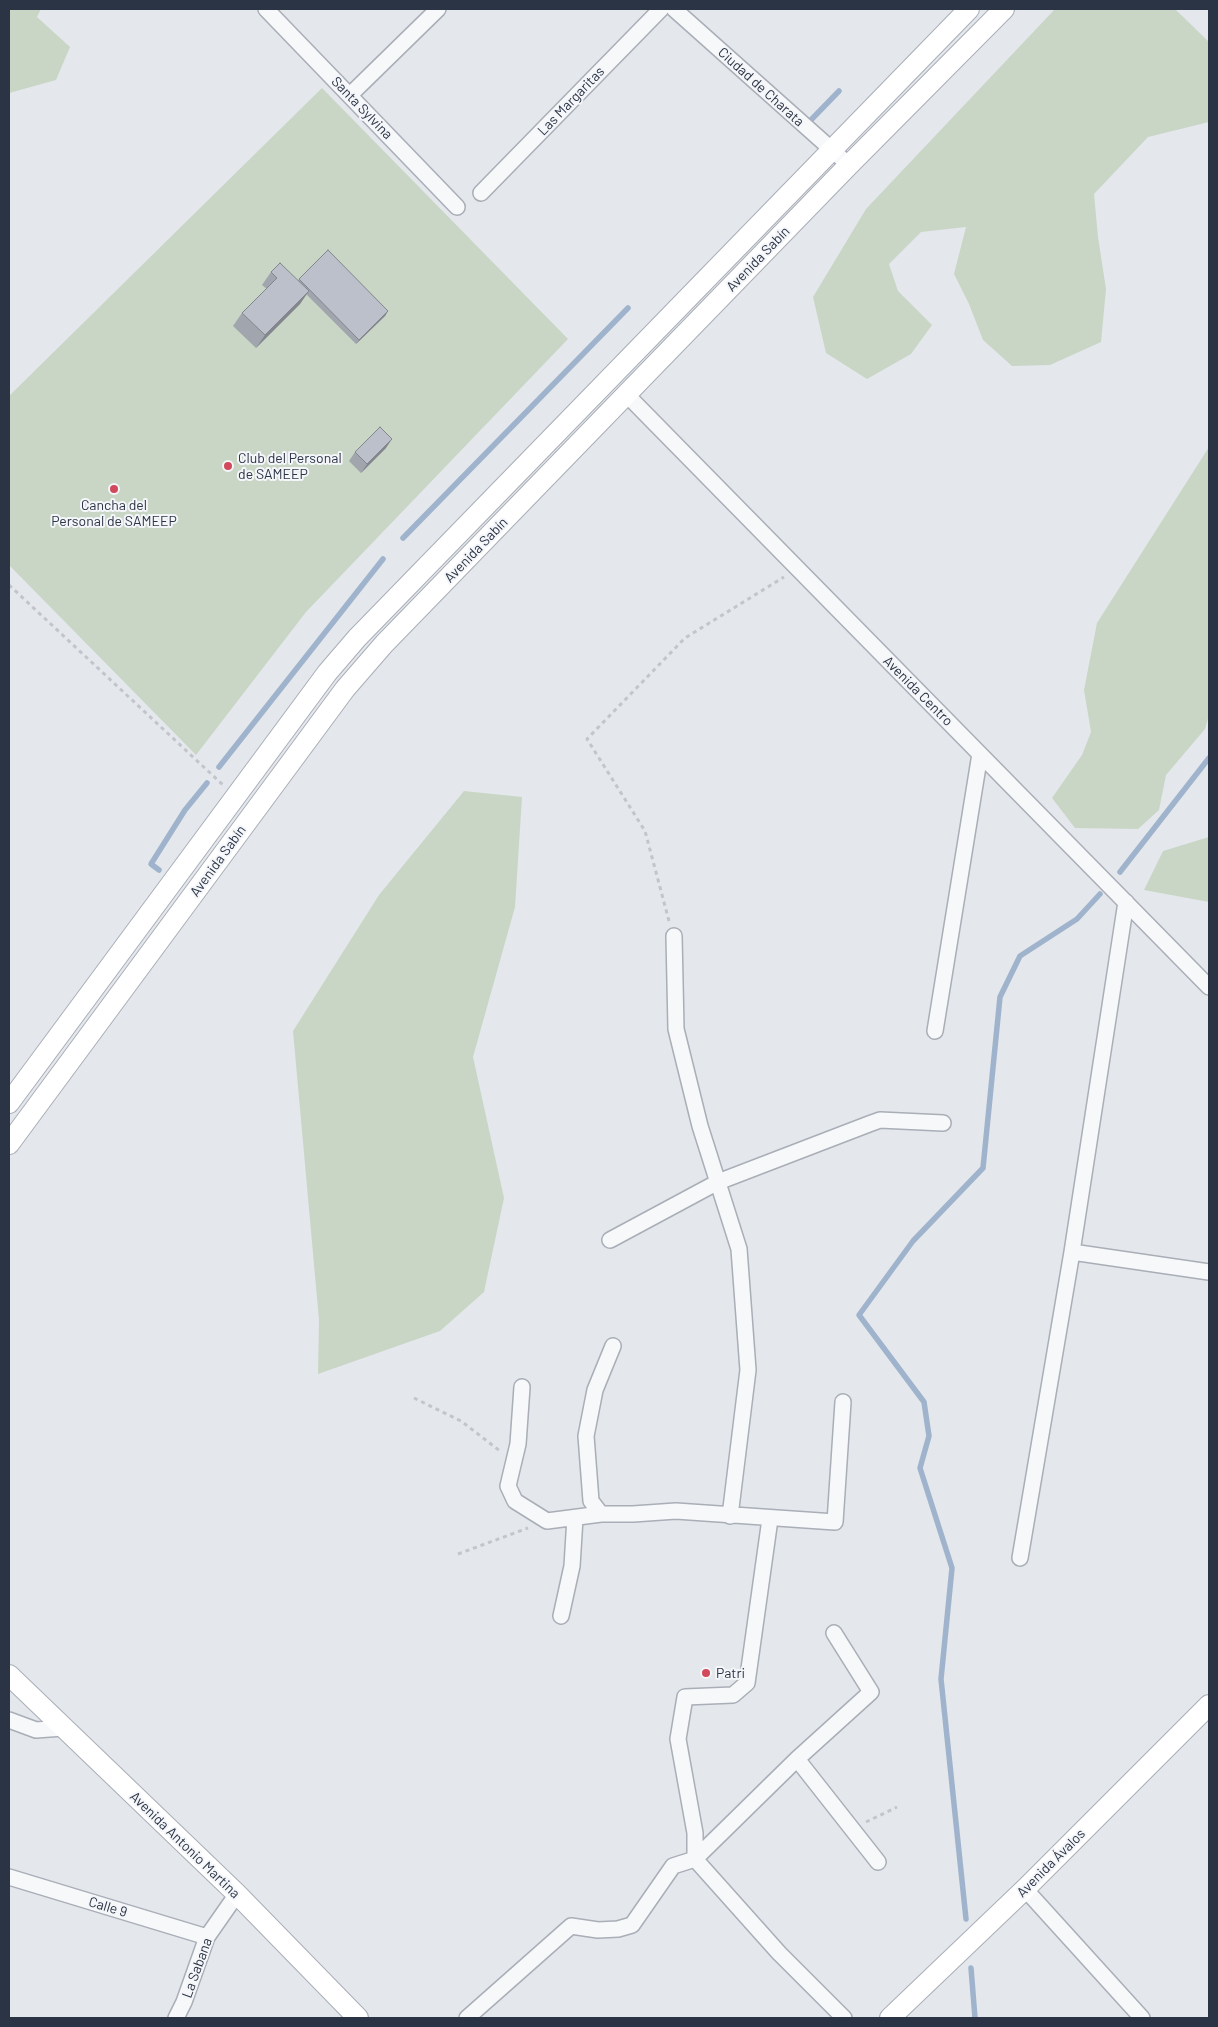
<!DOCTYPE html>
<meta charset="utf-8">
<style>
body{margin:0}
#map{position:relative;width:1218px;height:2027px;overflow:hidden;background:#e4e7ec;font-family:Barlow,sans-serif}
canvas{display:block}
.frame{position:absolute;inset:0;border:10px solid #2b3445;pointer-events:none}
</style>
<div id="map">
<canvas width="1218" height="2027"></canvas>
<div class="frame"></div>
</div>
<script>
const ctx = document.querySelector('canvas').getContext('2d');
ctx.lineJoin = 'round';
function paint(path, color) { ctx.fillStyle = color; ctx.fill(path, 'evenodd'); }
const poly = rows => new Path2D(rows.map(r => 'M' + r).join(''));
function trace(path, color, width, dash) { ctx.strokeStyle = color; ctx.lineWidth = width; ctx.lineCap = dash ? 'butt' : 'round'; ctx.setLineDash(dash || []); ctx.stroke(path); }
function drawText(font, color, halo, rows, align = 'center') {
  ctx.font = font + ' Barlow,sans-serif'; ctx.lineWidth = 4; ctx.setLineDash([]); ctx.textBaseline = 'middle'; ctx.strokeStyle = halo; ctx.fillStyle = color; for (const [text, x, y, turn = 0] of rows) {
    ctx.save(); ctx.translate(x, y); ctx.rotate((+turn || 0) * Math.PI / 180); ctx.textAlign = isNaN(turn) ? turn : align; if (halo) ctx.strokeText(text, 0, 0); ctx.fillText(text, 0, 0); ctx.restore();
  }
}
paint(poly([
 [9,9,41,9,37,17,70,47,56,80,9,93],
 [1055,9,1175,9,1209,42,1209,122,1148,137,1094,194,1098,237,1106,289,1101,342,1050,365,1012,366,983,340,969,304,954,274,966,227,921,232,889,264,898,291,932,325,911,354,867,379,826,353,813,297,866,209],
 [322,88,568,339,306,612,196,755,9,565,9,396],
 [1209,447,1209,715,1205,729,1166,775,1159,810,1138,829,1075,828,1052,798,1082,755,1091,732,1084,690,1097,623],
 [464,791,522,797,515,907,473,1057,504,1198,484,1292,440,1331,318,1374,319,1320,293,1031,379,895],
 [1209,837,1209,902,1144,890,1163,851]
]), '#c9d6c5');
trace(poly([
 [809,122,839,91],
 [403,538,628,308],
 [219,767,383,559],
 [159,870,151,864,185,810,207,783],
 [1120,872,1209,758],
 [966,1919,941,1679,952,1568,920,1468,929,1436,924,1402,859,1315,913,1241,983,1168,1000,997,1020,956,1077,919,1100,894],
 [971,1968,975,2018]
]), '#9fb4cc', 5.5);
const street = poly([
 [266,9,457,207],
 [674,9,849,165],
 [350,95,438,9],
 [481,193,661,9],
 [626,394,1209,987],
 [674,936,676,1029,700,1126,739,1249,748,1370,730,1516],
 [935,1031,980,754],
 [610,1240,718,1182,869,1124,880,1120,943,1123],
 [1072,1252,1209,1272],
 [522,1387,518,1444,508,1486,515,1501,547,1521,601,1514,633,1514,676,1511,835,1522,843,1402],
 [601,1514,591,1501,586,1436,595,1390,613,1346],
 [770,1519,747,1683,733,1695,685,1697,678,1739,695,1833,695,1859,779,1953,844,2018],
 [1020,1558,1072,1252,1126,902],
 [561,1616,572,1566,575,1518],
 [9,1720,36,1730,63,1728],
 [797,1759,878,1862],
 [9,1877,207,1937],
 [1025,1889,1142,2018],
 [176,2018,184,2002,207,1937,237,1894],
 [467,2018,571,1926,598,1930,618,1929,632,1925,673,1866,695,1859,797,1759,871,1692,834,1633]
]);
const secondary = poly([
 [9,1103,327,673,357,638,969,9],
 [9,1144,345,689,384,644,583,439,849,165,1004,9],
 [9,1675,237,1894,358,2018],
 [890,2018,1025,1889,1209,1705]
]);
trace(street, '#a9aeb7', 18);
trace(secondary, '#a9aeb7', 22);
trace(poly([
 [9,585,223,785],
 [669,921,645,831,587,739,685,638,784,577],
 [414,1398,461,1421,500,1451],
 [458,1554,528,1528],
 [866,1822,897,1807]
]), '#c2c5cb', 3, [4, 4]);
trace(street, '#f7f8fa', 15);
trace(secondary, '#fff', 20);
paint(poly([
 [271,272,298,281,299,279,388,311,385,316,356,344,306,294,300,304,256,348,233,326,242,313,267,289,262,285],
 [386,448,361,473,349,461,355,452]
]), '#a1a5ae');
paint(poly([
 [309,291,300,304,256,348,265,335],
 [388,311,385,316,356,344,359,340],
 [392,439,386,448,361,473,367,464]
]), '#83868d');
const building = poly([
 [328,250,388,311,359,340,299,279,328,250],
 [280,263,309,291,265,335,242,313,277,278,271,272,280,263],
 [380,427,392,439,367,464,355,452,380,427]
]);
paint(building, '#bbc0ca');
trace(building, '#83868d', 1);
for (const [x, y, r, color] of [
 [228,466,5,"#d1495b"],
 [114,489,5,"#d1495b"],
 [706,1673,5,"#d1495b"]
]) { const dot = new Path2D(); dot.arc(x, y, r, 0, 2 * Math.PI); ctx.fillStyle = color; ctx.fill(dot); trace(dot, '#f4f6f9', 2); }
drawText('14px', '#2b3445', '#f4f6f9', [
 ["Ciudad de Charata",761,87,42],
 ["Las Margaritas",571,101,-46],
 ["Santa Sylvina",362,108,46],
 ["Avenida Sabín",758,259,-46],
 ["Avenida Sabín",476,550,-46],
 ["Avenida Centro",918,691,45],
 ["Avenida Sabín",218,861,-54],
 ["Avenida Antonio Martina",185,1845,44],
 ["Avenida Ávalos",1051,1863,-45],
 ["Calle 9",108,1907,17],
 ["La Sabana",197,1968,-70]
]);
drawText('14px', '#2b3445', '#f4f6f9', [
 ["Club del Personal",238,458],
 ["de SAMEEP",238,474],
 ["Cancha del",114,505,"center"],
 ["Personal de SAMEEP",114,521,"center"],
 ["Patri",716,1673]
], 'left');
</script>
